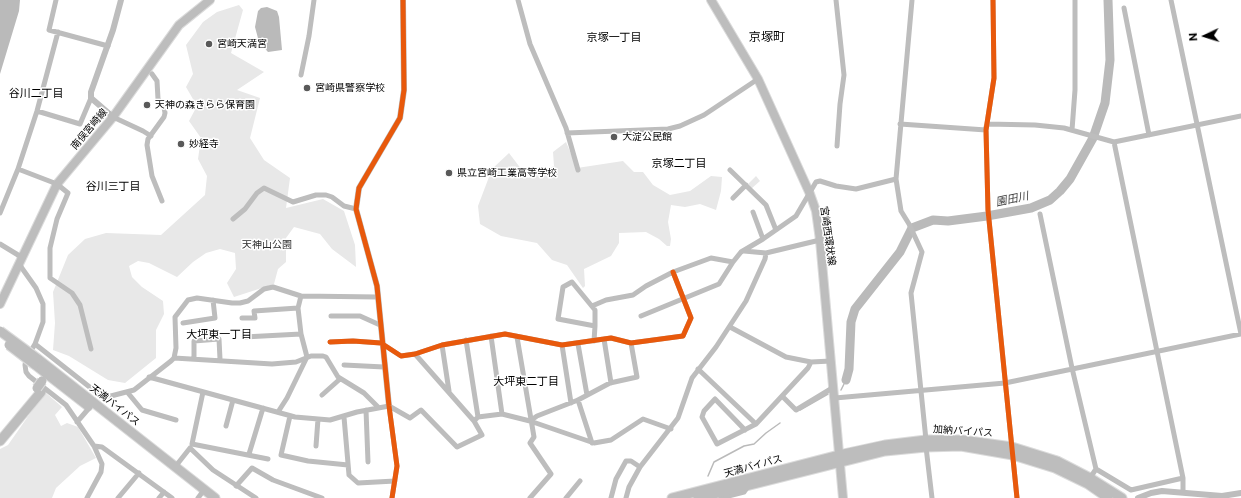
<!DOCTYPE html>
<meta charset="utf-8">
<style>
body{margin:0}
#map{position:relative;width:1241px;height:498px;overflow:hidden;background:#fff;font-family:Commissioner,sans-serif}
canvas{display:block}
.north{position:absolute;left:1185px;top:16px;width:40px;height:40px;-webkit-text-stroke:3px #fff;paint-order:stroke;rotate:266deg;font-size:11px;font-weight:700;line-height:16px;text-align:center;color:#000}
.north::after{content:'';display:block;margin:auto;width:14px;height:18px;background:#000;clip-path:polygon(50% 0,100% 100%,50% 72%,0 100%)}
</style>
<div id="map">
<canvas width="1241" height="498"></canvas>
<div class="north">N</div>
</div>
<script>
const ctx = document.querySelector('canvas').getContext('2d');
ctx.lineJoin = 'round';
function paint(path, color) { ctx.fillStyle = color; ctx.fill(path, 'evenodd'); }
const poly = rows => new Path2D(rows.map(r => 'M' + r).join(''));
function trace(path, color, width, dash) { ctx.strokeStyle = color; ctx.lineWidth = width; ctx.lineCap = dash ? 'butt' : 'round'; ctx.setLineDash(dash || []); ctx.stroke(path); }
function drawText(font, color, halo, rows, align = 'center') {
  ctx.font = font + ' Commissioner,"Noto Sans JP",sans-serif'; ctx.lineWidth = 3; ctx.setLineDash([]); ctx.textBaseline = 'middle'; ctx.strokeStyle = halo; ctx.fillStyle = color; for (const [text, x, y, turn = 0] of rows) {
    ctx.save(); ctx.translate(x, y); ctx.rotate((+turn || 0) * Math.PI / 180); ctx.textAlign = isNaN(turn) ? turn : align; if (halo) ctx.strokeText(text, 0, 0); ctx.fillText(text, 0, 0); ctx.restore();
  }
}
paint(poly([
 [239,5,243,10,231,53,264,72,237,90,260,98,250,138,264,160,290,178,286,208,323,199,344,211,355,245,356,267,332,249,320,234,294,227,286,238,286,262,278,269,274,284,234,297,227,283,236,269,235,253,220,249,206,253,193,262,177,277,149,263,138,261,129,266,132,277,142,287,163,301,164,314,156,330,156,358,125,383,108,380,69,356,53,350,55,323,53,292,68,255,85,239,106,233,161,235,205,195,207,176,198,159,201,138,189,121,197,106,186,87,193,74,186,45,203,22,217,12],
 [566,142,577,168,623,161,634,172,643,172,653,185,670,195,690,191,711,176,722,177,721,191,716,210,700,204,685,207,671,205,668,222,671,239,670,246,667,246,659,239,646,232,619,233,619,243,611,256,584,269,585,286,583,288,567,265,552,260,537,243,501,236,480,224,478,206,492,169,509,153,528,178,554,166,553,152],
 [756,176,760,181,751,189,747,185],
 [45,392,62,407,55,415,61,426,67,423,78,427,96,458,80,466,56,488,52,498,0,498,0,449,8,445]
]), '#e8e8e8');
paint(poly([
 [0,0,20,0,19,11,0,74],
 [267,7,277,11,279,17,282,50,268,52,259,42,255,27,258,11,261,8]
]), '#bababa');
trace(poly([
 [841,390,846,380],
 [800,410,828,394],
 [708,476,714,462,744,446,754,444,766,433,780,423]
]), '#bababa', 1.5);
trace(poly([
 [846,380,849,369,851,322,855,309,900,252,912,228,933,220,948,221,987,216,1031,208,1050,200,1060,191,1070,179,1093,138,1105,103,1110,60,1108,0]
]), '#bababa', 9);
const primary = poly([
 [711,0,758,79,810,194,816,211,820,240,843,498],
 [0,304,57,184,113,117,179,25,210,0]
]);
const trunk = poly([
 [38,359,215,498],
 [34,364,88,406],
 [0,441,41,392],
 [672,498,839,455,885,445,926,440,962,440,1012,447,1057,461,1090,478,1122,498],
 [698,498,885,451,926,447,961,446,1013,455,1055,468,1088,484,1108,498]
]);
trace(primary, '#dbdbdb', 10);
trace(trunk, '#dbdbdb', 11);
trace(poly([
 [56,0,49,30,108,46],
 [518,0,530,44,566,128,578,170],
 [836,0,844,75,840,104,837,146],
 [912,0,896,179,901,211,909,224,922,252,911,293,926,440],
 [993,0,994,78,986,130,988,210,1017,498],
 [1171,0,1241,334],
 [1124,8,1149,135],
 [152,74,157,81,158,99,164,107,165,113,164,117,148,139,147,145,152,176,162,201],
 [301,75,309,36,314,0],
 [37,111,80,124,91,98],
 [113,117,143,131,151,136],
 [900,124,986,130],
 [986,127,987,124,1035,125,1064,128,1114,142,1241,116],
 [1072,130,1075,90,1075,0],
 [567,133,668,129,680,126,704,115,758,79],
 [1114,142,1183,478,1183,492],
 [18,169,57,184,68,193,57,219,50,248,50,278,72,293,80,305,91,349],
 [730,170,766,205,776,230],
 [733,198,746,185],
 [753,212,763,239],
 [0,213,18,169,37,111,58,32],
 [1040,214,1072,368,1096,469,1090,478],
 [233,219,245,209,257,193,264,188,293,202,316,195,326,195,332,197,344,206,356,209],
 [0,244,23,258],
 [744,251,766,253,820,240],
 [19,264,36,288,43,304,43,322,35,344,26,359,25,365,26,372,29,376,66,405,94,446,102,464,101,472,87,498],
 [592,306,606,300,633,295,646,286,673,272,711,258,733,262,741,252,763,239,796,216,816,182,820,181,836,186,856,189,896,179],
 [331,316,360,316,380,325],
 [641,316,719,284,733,262],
 [242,318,255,318,254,311,298,308],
 [183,323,215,318,213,300],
 [730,327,786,357,811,362,831,361],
 [491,336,502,414],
 [244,337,301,334],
 [517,337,534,437,530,443,551,474,530,498],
 [604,339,611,383],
 [466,340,478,417],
 [594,341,595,326,595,310,572,282,563,287,558,319,595,326],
 [330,342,353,341,381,343,401,356,415,354,442,345,505,334,562,345,611,338,631,343,683,336,691,318,673,272],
 [35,344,101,396,107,397,134,390,171,361,174,358,176,348,175,317,188,300,197,298,232,303,240,303,248,301,264,289,273,287,301,296,378,297],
 [578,344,587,395],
 [442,345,449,391],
 [562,345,571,403],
 [415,354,474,421,478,417,502,414,530,421,594,443,611,440,643,419,671,429],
 [174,358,272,364,296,362,311,356,323,356,326,357,338,377,364,393,378,407],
 [194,358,194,341,219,339,220,359],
 [344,365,384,367],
 [698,369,756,424,808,368,811,362],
 [149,377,295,417,330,420,357,412,389,406,410,418,421,410,457,447,482,435,474,421],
 [203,392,192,444,268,459],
 [128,393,142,410,176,420],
 [322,395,340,379],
 [782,396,796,410,834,387],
 [835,398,1005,383,1241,334],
 [578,400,592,443],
 [389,406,397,466,392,498],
 [366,410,368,462],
 [278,412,287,398,307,357,301,334,298,308,301,296],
 [290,416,281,455,308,461,348,465],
 [344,417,349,475,358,483,395,481],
 [530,421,537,416,578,400,610,383,637,377,631,343],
 [77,422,90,407],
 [226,426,233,400],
 [745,430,715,399,704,411,702,417,717,444,756,424],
 [94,446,102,447,172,498],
 [316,446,318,419],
 [926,447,932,498],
 [249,454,263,408],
 [175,467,190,448,213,470,256,498],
 [1096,469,1131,490,1183,478],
 [236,486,252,468,273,480,322,498],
 [118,498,139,473],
 [159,498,164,492],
 [198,498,201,494],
 [566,498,580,481],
 [611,498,616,479,626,461,631,461,640,467],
 [626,498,629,487,640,467,678,418,692,378,716,347,746,301,765,259,766,253],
 [721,498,744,492,748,486]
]), '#bdbdbd', 5);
trace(poly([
 [113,117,91,98,91,92,113,30,121,0],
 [389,406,377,286,356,209,359,188,400,118,404,90,403,0],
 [1138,498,1151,493,1162,491,1222,496,1241,493]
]), '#bdbdbd', 6);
trace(primary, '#bdbdbd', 8);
trace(trunk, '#bdbdbd', 9);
const trunkBridge = poly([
 [0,331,38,359],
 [9,345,34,364],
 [37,388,42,381]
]);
trace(trunkBridge, '#dbdbdb', 11, []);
trace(trunkBridge, '#bdbdbd', 9);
trace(poly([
 [993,0,994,78,986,130,988,210,1017,498],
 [330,342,353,341,381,343,401,356,415,354,442,345,505,334,562,345,611,338,631,343,683,336,691,318,673,272],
 [392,498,397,466,389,406,377,286,356,209,359,188,400,118,404,90,403,0]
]), '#e8590c', 5);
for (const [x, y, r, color] of [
 [209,44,4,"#595959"],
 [307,88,4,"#595959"],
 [147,105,4,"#595959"],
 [614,137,4,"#595959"],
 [181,144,4,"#595959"],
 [449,173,4,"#595959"]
]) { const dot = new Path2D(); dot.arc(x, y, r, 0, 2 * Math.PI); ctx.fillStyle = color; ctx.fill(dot); trace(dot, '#fff', 1.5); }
drawText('10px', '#000', '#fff', [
 ["宮崎天満宮",217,44],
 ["宮崎県警察学校",315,88],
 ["天神の森きらら保育園",155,105],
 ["大淀公民館",622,137],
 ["妙経寺",189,144],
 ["県立宮崎工業高等学校",457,173]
], 'left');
drawText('10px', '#000', '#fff', [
 ["南俣宮崎線",89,129,-50],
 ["宮崎西環状線",828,236,82],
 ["天満バイパス",115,405,38],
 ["加納バイパス",963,431,4],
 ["天満バイパス",753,466,-15]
]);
drawText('10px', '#2d2d2d', '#fff', [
 ["天神山公園",267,245]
]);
drawText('11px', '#000', '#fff', [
 ["京塚一丁目",614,37],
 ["谷川二丁目",36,93],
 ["京塚二丁目",679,163],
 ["谷川三丁目",113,186],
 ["大坪東一丁目",219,334],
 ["大坪東二丁目",526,381]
]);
drawText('italic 11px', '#3e3e3e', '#fff', [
 ["園田川",1012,199,-12]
]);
drawText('12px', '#000', '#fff', [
 ["京塚町",767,37]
]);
</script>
